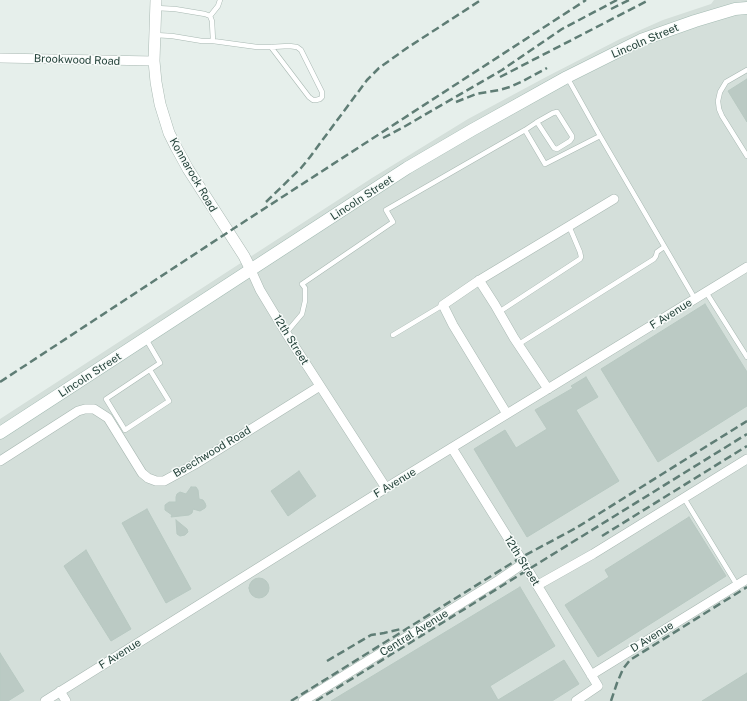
<!DOCTYPE html>
<style>
body{margin:0}
canvas{display:block;background:#e6efeb}
</style>
<canvas width="747" height="701"></canvas>
<script>
const ctx = document.querySelector('canvas').getContext('2d');
ctx.lineJoin = 'round';
function paint(path, color) { ctx.fillStyle = color; ctx.fill(path, 'evenodd'); }
const poly = rows => new Path2D(rows.map(r => 'M' + r).join(''));
function trace(path, color, width, dash) { ctx.strokeStyle = color; ctx.lineWidth = width; ctx.lineCap = dash ? 'butt' : 'round'; ctx.setLineDash(dash || []); ctx.stroke(path); }
function drawText(font, color, halo, rows, align = 'center') {
  ctx.font = font + ' "Public Sans",sans-serif'; ctx.lineWidth = 3; ctx.setLineDash([]); ctx.textBaseline = 'middle'; ctx.strokeStyle = halo; ctx.fillStyle = color; for (const [text, x, y, turn = 0] of rows) {
    ctx.save(); ctx.translate(x, y); ctx.rotate((+turn || 0) * Math.PI / 180); ctx.textAlign = isNaN(turn) ? turn : align; if (halo) ctx.strokeText(text, 0, 0); ctx.fillText(text, 0, 0); ctx.restore();
  }
}
paint(poly([
 [714,0,747,0,747,701,0,701,0,419,372,178,468,119,548,76,620,39,663,20,711,4]
]), '#d4dfda');
const building = poly([
 [747,79,747,122,728,91,747,79],
 [705,304,747,372,747,406,658,462,601,369,705,304],
 [586,377,598,397,576,410,619,481,527,537,474,449,505,430,516,448,547,429,535,410,573,388,571,386,586,377],
 [299,471,316,496,288,516,271,491,299,471],
 [191,487,196,487,198,490,199,499,203,500,205,503,206,506,205,508,200,511,193,509,192,513,189,515,171,517,172,515,165,510,165,505,169,502,176,502,176,497,177,494,180,492,186,494,191,487],
 [147,509,191,589,166,603,122,523,147,509],
 [689,517,726,576,598,657,565,605,609,577,605,570,689,517],
 [176,520,187,529,188,532,185,535,180,536,177,534,176,520],
 [86,550,131,629,111,641,64,566,86,550],
 '249 588a10 10 0 1 1 20 0a10 10 0 1 1-20 0Z',
 [520,587,555,646,490,686,498,700,564,660,579,684,552,701,331,701,520,587],
 [0,653,24,691,8,701,0,701,0,653],
 [747,673,747,701,702,701,747,673]
]);
paint(building, '#bbcac4');
trace(building, '#b8c9c2', 1);
const service = poly([
 [156,8,175,9,205,14,210,16,212,21,213,41],
 [210,16,218,6,220,0],
 [155,35,172,36,202,41,213,41,257,47,271,47,289,46,297,47,301,50,322,92,322,97,320,99,316,100,313,100,309,97,271,47],
 [747,70,726,82,720,92,718,101,719,109,722,116,747,156],
 [567,77,600,136,695,299],
 [525,130,537,122,553,113,557,112,572,136,572,138,570,141,557,149,554,148,537,122],
 [706,292,747,357],
 [499,312,580,259,581,257,580,252,569,226],
 [286,333,302,314,305,301,305,288,302,284,393,222,386,210,525,130,545,164,600,136],
 [393,335,443,305],
 [146,339,160,363,106,399,125,430,169,401,150,370],
 [519,344,654,259,656,256,657,252,664,247],
 [684,498,737,585]
]);
const minor = poly([
 [0,58,154,61],
 [251,270,260,290,286,333,386,488],
 [479,280,495,305,514,338,548,389],
 [507,414,453,325,443,305,478,281,614,199],
 [452,448,528,570,598,686,576,701],
 [0,461,78,411,85,409,94,409,108,418,142,473,148,478,156,481,164,481,197,463,320,386],
 [538,585,593,554,747,459],
 [591,675,747,579],
 [60,691,66,701],
 [45,701,386,488,747,267],
 [303,701,499,580,524,563]
]);
const tertiary = poly([
 [156,0,154,61,156,82,160,104,169,133,176,147,188,169,244,256,251,270]
]);
const secondary = poly([
 [0,433,407,168,472,130,567,77,641,40,695,21,735,9,747,8]
]);
trace(service, '#a8b8b2', 5.5);
trace(minor, '#a8b8b2', 10);
trace(tertiary, '#a8b8b2', 12);
trace(secondary, '#a4bbb3', 13);
trace(service, '#fff', 4.5);
trace(minor, '#fff', 9);
trace(tertiary, '#fff', 11);
trace(secondary, '#fff', 12);
trace(poly([
 [611,9,629,0],
 [500,77,649,0],
 [456,102,476,94,499,90,510,87,521,82,547,68],
 [383,138,402,128,502,70,562,29,617,0],
 [266,202,301,168,310,157,321,142,367,80,379,68,407,48,481,0],
 [0,382,236,227,586,0],
 [602,536,747,446],
 [327,661,371,635,384,633,401,629],
 [291,701,520,558,576,528,747,421],
 [316,701,747,434],
 [611,701,617,683,623,669,630,660,747,587]
]), '#5f7d75', 2.5, [8, 4]);
drawText('11px', '#24423a', '#f7fbf9', [
 ["Lincoln Street",645,41,-23],
 ["Brookwood Road",77,60,2],
 ["Konnarock Road",193,175,60],
 ["Lincoln Street",362,198,-33],
 ["F Avenue",671,314,-32],
 ["12th Street",291,340,58],
 ["Lincoln Street",90,375,-33],
 ["Beechwood Road",212,452,-31],
 ["F Avenue",395,483,-31],
 ["12th Street",522,561,58],
 ["Central Avenue",414,633,-32],
 ["D Avenue",652,637,-32],
 ["F Avenue",120,654,-32]
]);
</script>
